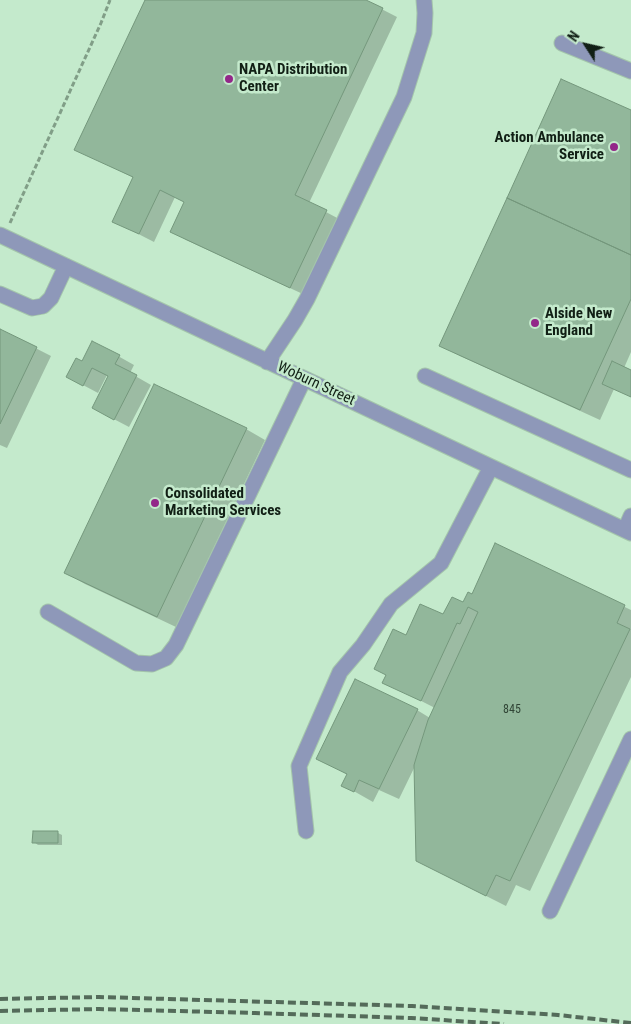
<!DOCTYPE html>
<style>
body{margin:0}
#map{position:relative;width:631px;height:1024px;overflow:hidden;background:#c4eacc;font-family:"Roboto Condensed",sans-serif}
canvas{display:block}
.north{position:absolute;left:561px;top:20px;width:50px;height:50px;-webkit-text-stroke:4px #c4eacc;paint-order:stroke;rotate:305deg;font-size:14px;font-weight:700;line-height:20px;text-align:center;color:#111f15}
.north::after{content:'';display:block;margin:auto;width:18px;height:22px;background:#111f15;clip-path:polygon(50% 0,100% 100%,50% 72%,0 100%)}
</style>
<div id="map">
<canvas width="631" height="1024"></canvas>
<div class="north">N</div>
</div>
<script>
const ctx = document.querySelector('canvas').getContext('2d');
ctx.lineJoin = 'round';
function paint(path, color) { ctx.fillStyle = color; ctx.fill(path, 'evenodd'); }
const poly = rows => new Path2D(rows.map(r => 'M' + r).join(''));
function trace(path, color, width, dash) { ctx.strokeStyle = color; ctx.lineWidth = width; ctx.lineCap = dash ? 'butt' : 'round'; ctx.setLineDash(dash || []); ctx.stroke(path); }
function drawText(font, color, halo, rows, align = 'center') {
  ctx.font = font + ' "Roboto Condensed",sans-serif'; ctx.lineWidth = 5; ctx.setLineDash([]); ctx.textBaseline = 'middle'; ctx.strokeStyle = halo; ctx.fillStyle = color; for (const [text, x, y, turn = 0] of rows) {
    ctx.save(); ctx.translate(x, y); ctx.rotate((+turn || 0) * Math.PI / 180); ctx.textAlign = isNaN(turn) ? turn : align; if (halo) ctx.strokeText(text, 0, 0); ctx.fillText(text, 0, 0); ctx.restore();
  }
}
paint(poly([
 [146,0,364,0,397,17,309,203,341,220,305,295,186,240,172,231,185,202,175,197,154,242,113,221,134,178,76,149],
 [631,112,631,352,624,368,631,371,631,396,614,389,600,420,460,356,441,346],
 [0,330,51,356,7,448,0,445],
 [93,342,134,365,130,373,151,385,129,427,108,416,110,377,107,375,98,393,83,385,82,363],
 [246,429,265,440,176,627,85,584,66,573],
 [495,545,631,610,631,677,530,891,516,885,506,906,417,861,416,764,399,799,379,790,373,802,343,785,348,775,318,759,417,710,430,718,435,708,384,682,406,636,444,616,464,604,472,596],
 [58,833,62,835,62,845,38,845,34,842]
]), '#0003');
const building = poly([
 [145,0,366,0,383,8,295,195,327,210,290,288,170,232,184,202,160,190,139,234,112,222,133,177,74,150,145,0],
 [561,79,631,110,631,255,507,198,561,79],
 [507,198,631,255,631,299,580,410,439,346,507,198],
 [0,329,37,347,0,424,0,329],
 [92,341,120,355,115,364,137,375,114,420,92,408,108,376,92,368,83,386,66,377,76,358,82,361,92,341],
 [612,361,631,370,631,397,602,384,612,361],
 [154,384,247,428,157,617,64,573,154,384],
 [495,543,625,605,617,623,630,629,510,881,496,875,486,896,416,861,414,765,417,755,428,720,478,612,468,607,460,624,457,623,421,701,382,683,386,675,374,669,393,629,406,635,420,604,443,614,452,597,463,602,468,592,472,594,495,543],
 [355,679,418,709,379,789,359,780,354,792,341,786,347,774,316,759,355,679],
 [33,831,58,831,58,843,32,843,33,831]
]);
paint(building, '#92b79b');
trace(building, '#74977c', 1);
const minor = poly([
 [562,43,631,71],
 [0,235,631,533],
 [0,294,32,308,43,306,51,298,66,266],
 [267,362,295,320,307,299,404,97,424,33,425,13,424,0],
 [425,376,631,470],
 [625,530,631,516],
 [48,612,136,663,152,664,166,658,176,645,304,379],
 [306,831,299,766,340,672,363,645,391,604,441,563,491,467],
 [550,911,631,739]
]);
trace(minor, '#a4c5ab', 17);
trace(poly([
 [10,223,101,23,110,0]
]), '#819e87', 3, [5, 2.5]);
trace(minor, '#8e98b9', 15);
trace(poly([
 [0,999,99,997,412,1006,558,1015,631,1023],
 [0,1011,99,1009,255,1013,411,1018,504,1024]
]), '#546b5a', 4, [8, 4]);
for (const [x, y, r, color] of [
 [229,79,5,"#932789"],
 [614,147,5,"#932789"],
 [535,323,5,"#932789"],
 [155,503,5,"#932789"]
]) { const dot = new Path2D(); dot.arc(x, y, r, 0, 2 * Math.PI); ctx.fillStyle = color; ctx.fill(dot); trace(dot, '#c4eacc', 2); }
drawText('12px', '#314536', null, [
 ["845",512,710]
]);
drawText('bold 15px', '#111f15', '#c4eacc', [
 ["NAPA Distribution",239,70],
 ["Center",239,87],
 ["Action Ambulance",604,138,"right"],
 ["Service",604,155,"right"],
 ["Alside New",545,314],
 ["England",545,331],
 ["Consolidated",165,494],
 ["Marketing Services",165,511]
], 'left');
drawText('15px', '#111f15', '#c4eacc', [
 ["Woburn Street",316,384,25]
]);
</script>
